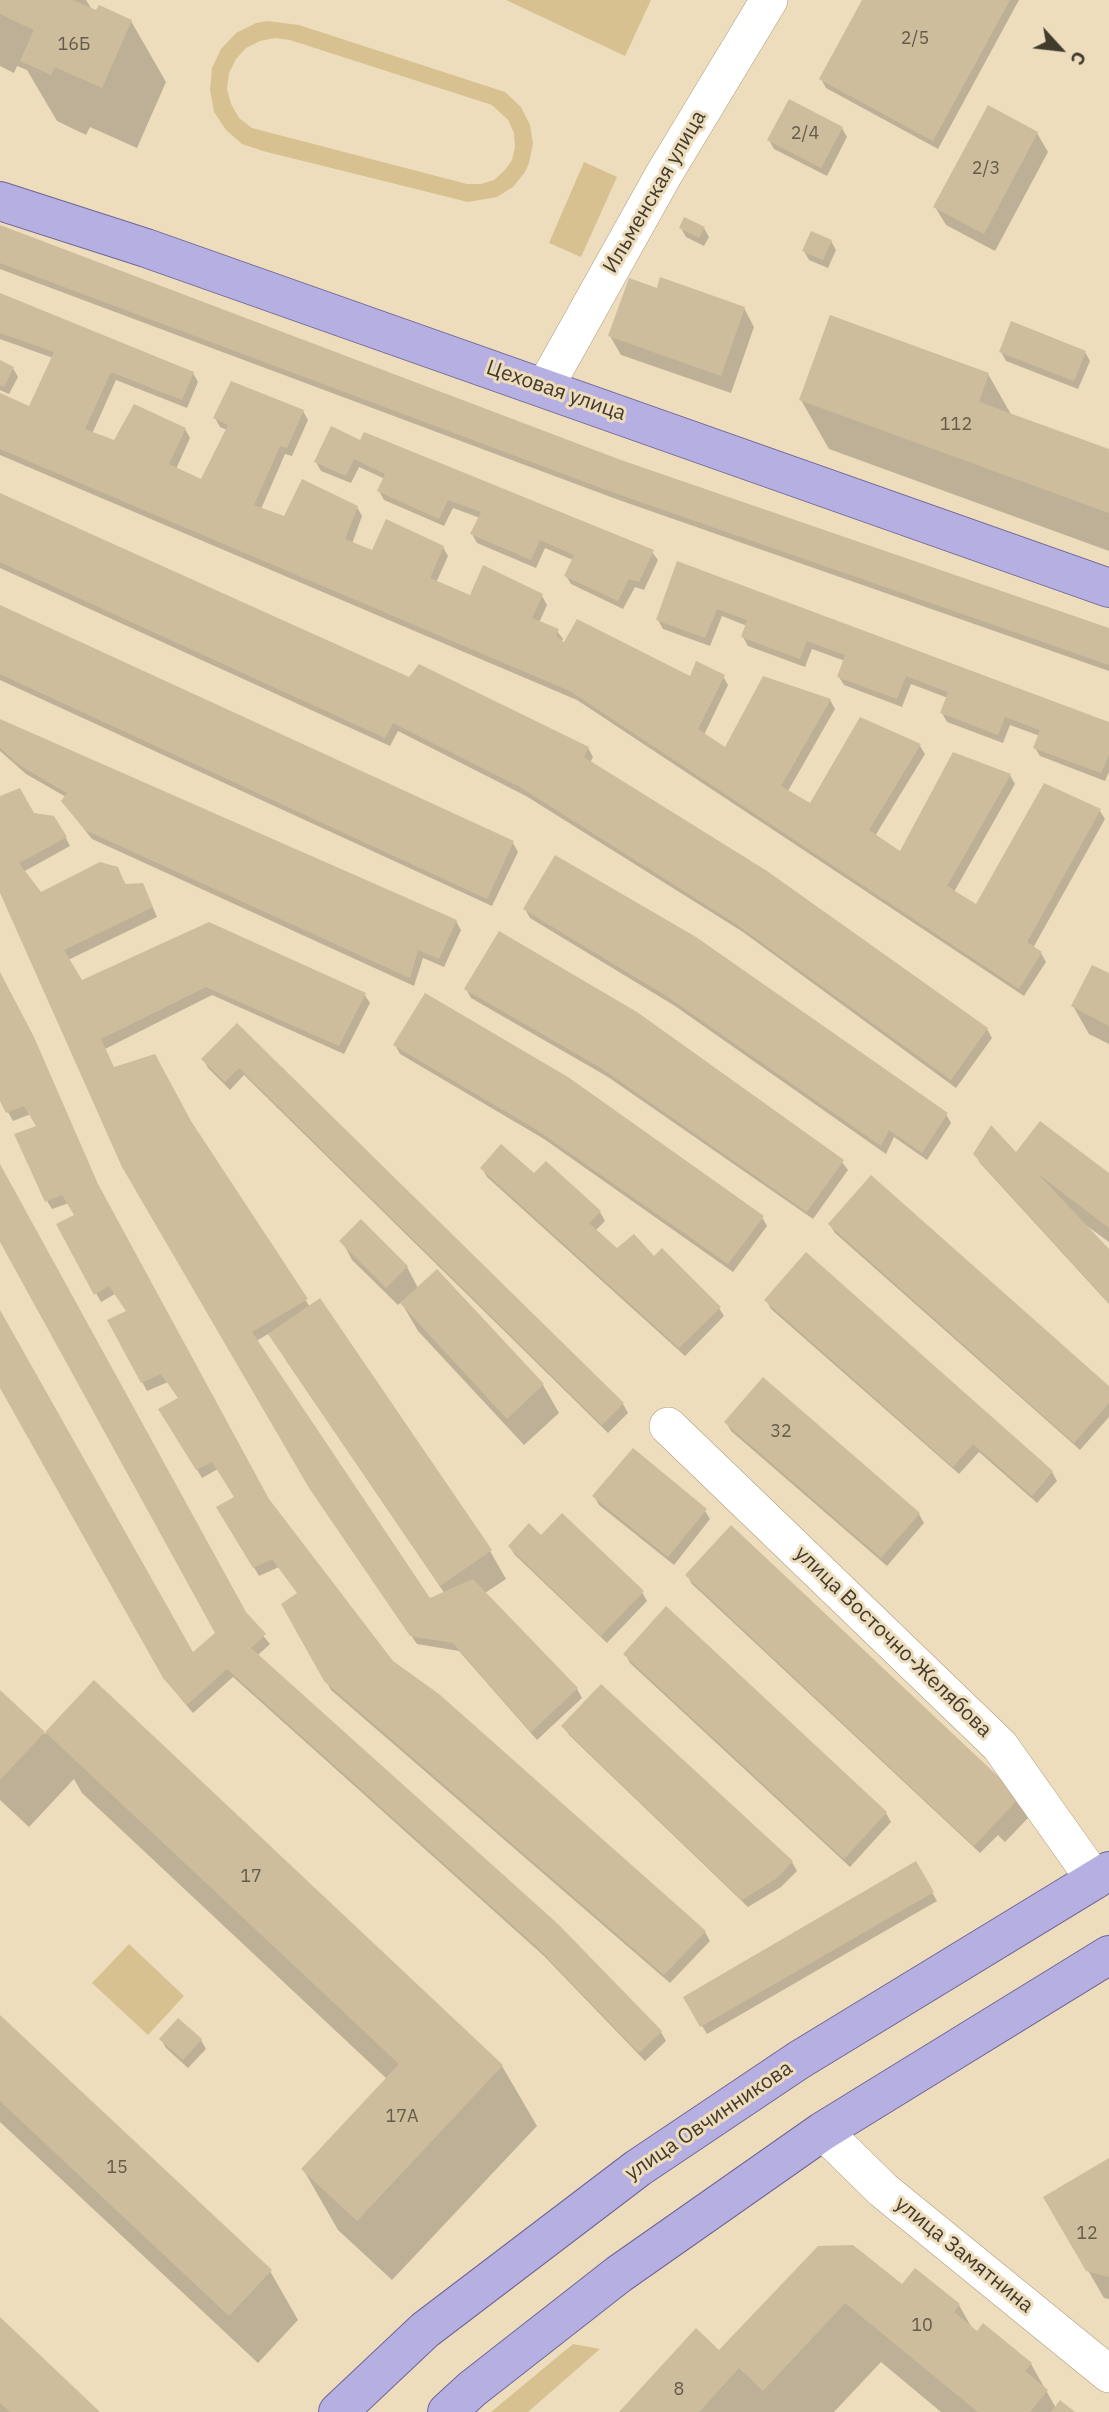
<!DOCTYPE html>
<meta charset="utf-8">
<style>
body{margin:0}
#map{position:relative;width:1109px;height:2412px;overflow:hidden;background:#edddbc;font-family:"IBM Plex Sans",sans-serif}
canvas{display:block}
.north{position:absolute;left:1025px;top:14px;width:70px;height:70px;-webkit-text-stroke:5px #edddbc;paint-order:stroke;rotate:117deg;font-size:19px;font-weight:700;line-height:28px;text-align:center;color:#413a2d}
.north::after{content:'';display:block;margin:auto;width:24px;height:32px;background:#413a2d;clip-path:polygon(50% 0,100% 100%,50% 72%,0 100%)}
</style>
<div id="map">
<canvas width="1109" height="2412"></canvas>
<div class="north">С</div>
</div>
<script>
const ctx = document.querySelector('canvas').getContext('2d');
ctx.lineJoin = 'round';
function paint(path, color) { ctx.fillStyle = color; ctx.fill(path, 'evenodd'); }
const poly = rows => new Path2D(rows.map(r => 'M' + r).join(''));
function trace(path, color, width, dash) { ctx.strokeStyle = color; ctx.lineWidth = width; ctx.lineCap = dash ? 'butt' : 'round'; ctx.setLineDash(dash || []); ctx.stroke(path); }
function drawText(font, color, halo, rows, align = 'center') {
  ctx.font = font + ' "IBM Plex Sans",sans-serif'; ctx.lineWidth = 6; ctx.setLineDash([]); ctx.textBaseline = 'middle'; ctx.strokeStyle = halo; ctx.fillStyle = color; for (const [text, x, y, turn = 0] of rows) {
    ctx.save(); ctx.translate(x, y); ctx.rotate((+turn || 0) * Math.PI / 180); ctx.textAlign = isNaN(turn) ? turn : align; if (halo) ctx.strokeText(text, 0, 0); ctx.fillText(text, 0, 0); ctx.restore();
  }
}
paint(poly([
 [506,0,651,0,625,56],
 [267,21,299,25,505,92,521,107,530,125,533,144,529,163,525,172,513,187,497,197,468,202,263,151,242,144,226,130,214,112,210,90,212,68,221,49,236,33,256,23],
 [275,38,290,40,492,105,508,120,514,133,515,147,512,160,504,171,494,180,481,184,467,184,252,128,239,118,231,104,227,89,229,73,236,59,246,48,260,41],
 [584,162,617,177,581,257,549,243],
 [129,1944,184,1996,148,2035,92,1983],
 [573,2344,600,2349,528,2412,491,2412]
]), '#d8c191');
paint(poly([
 [0,0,86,0,93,11,131,21,166,82,137,148,90,127,86,135,57,121,27,70,17,66,14,73,0,66],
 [864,0,1019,0,938,149,826,88,821,79],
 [842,128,847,137,827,176,774,149,769,140],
 [1037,133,1048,152,995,251,946,225,935,207],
 [0,227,620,461,1109,630,1109,671,616,499,0,269],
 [681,228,704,228,709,237,704,246,686,237],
 [831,241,836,250,828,268,809,260,804,251],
 [0,295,193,373,198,382,187,408,116,380,92,434,115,443,185,429,190,438,176,469,202,481,227,430,220,427,215,418,303,411,308,420,292,456,285,454,261,509,285,518,357,507,362,516,352,544,372,553,443,547,448,556,436,583,470,598,542,596,547,605,539,623,557,631,563,639,561,642,691,679,723,676,728,685,704,735,725,749,830,700,835,709,788,791,810,805,860,719,920,746,925,754,875,836,901,853,1010,775,1015,784,954,892,977,907,1100,811,1105,819,1033,948,1041,953,1046,962,1024,996,577,700,0,455,0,395,30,408,53,358,0,339],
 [744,308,754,327,731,393,621,355,610,336],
 [1001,352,1085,352,1090,361,1078,389,1006,361],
 [0,362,13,368,18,377,9,394,0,390],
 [988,374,1012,416,1109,451,1109,551,829,449,801,400],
 [361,443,652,552,658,560,644,590,635,587,623,609,571,584,566,576,573,560,545,548,536,568,477,543,472,534,480,518,453,508,444,526,384,500,379,491,385,479,359,467,351,483,321,471,316,462],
 [0,495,410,679,588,748,593,757,590,763,987,1029,992,1038,956,1088,743,932,526,796,398,731,390,746,0,568],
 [678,563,1109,724,1109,772,1105,781,1040,756,1035,748,1040,736,1010,725,1003,743,947,722,942,713,948,698,911,684,902,707,844,685,839,677,845,661,812,649,805,667,748,646,743,637,747,626,722,616,710,646,663,629,658,620],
 [0,607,513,843,518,852,492,906,0,680],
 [0,721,456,921,461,930,444,967,423,958,414,986,92,839,69,810,63,801,66,797,26,774,0,751],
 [0,798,33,815,66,838,70,846,23,872,40,894,117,868,126,885,142,885,147,894,157,917,68,960,81,982,209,924,364,994,370,1003,344,1054,212,995,105,1049,114,1069,192,1126,310,1307,319,1301,490,1551,506,1579,485,1593,577,1689,582,1698,537,1740,459,1651,417,1644,317,1497,0,889],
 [270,1333,287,1362,445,1594,430,1601,256,1341],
 [525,909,946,1114,951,1123,927,1160,894,1137,886,1154,675,1006,530,918],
 [0,974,102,1195,269,1502,392,1662,438,1695,705,1932,710,1941,670,1983,331,1690,283,1604,298,1594,279,1567,259,1576,218,1507,236,1498,218,1469,202,1478,161,1410,179,1399,168,1382,147,1391,109,1321,128,1312,115,1294,101,1302,58,1225,76,1216,69,1203,52,1209,47,1201,38,1127,31,1114,13,1121,0,1098],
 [1109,975,1109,1044,1089,1034,1073,1006],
 [466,989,842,1162,848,1170,813,1219,608,1077,471,998],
 [237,1025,623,1404,628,1413,608,1433,244,1075,230,1090,208,1068,203,1059],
 [395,1045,762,1217,767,1226,733,1272,544,1139,400,1054],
 [975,1154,1017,1154,1109,1175,1109,1242,1087,1226,1086,1227,1109,1251,1109,1304,980,1163],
 [546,1163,600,1212,605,1221,595,1231,616,1251,654,1258,719,1308,724,1316,685,1356,487,1177,482,1168,534,1175],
 [0,1167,245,1614,270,1644,257,1656,661,2032,666,2041,645,2061,544,1956,233,1677,193,1713,171,1687,0,1385,0,1313,193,1654,217,1633,0,1239],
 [830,1225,1109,1389,1109,1417,1080,1450,835,1233],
 [342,1241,407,1267,418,1288,436,1271,543,1385,559,1413,524,1445,418,1331,401,1302,398,1305,352,1260],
 [766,1300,1052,1472,1057,1481,1037,1503,979,1452,959,1474,771,1309],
 [726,1422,919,1514,924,1523,887,1566,731,1431],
 [594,1496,705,1511,710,1519,674,1565,599,1505],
 [541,1537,642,1592,647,1601,607,1643,515,1555,510,1547],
 [687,1575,1019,1798,1030,1816,1005,1842,998,1835,980,1853,692,1584],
 [625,1654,886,1813,891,1822,850,1867,630,1663],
 [94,1683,502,2066,537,2126,392,2280,338,2230,303,2169,387,2079,82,1793,74,1779,29,1827,0,1800,0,1692,45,1734],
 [564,1727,792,1862,797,1871,781,1887,748,1907,569,1735],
 [916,1864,937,1901,707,2034,685,1998],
 [0,2017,270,2271,298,2320,258,2363,0,2122],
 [161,2039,201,2040,206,2049,188,2068,166,2048],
 [1109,2160,1109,2299,1104,2298,1046,2198],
 [818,2248,902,2286,959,2305,973,2330,1031,2364,1056,2408,1072,2412,941,2412,881,2362,834,2412,621,2412,719,2352],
 [0,2320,98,2412,0,2412]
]), '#0003');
paint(poly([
 [0,0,73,0,96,10,99,5,132,20,102,88,55,67,51,75,20,61,34,30,0,14],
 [862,0,1010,0,933,141,819,79],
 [789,99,843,127,821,168,767,140],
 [988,105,1038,132,984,234,933,207],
 [684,217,705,227,699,238,679,228],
 [0,225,621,460,1109,628,1109,665,609,491,0,263],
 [811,231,832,240,823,260,802,251],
 [660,277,745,307,721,376,608,336,629,278,657,288],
 [0,293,194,372,182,400,111,372,85,429,114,440,134,404,186,428,169,464,201,479,228,425,213,418,231,381,304,410,287,448,280,446,254,505,284,516,302,479,358,506,345,539,372,550,386,519,444,546,430,578,470,595,483,565,543,594,532,618,559,629,556,636,564,642,577,619,690,676,696,661,725,675,698,729,725,747,763,676,831,699,781,786,810,803,860,717,921,744,869,830,900,851,953,752,1011,774,947,886,976,904,1044,783,1101,809,1027,942,1042,952,1019,989,570,691,0,449,0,393,29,406,54,352,0,333],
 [830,315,989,373,979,402,1109,449,1109,513,799,400],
 [1011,321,1086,351,1074,381,999,352],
 [0,360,14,367,4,387,0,385],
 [331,426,360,440,364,432,654,550,639,582,629,579,618,601,564,576,574,555,540,540,531,560,470,534,481,512,448,500,439,519,377,491,385,474,354,459,346,476,314,462],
 [0,493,409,677,419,664,589,747,584,757,767,871,988,1028,951,1080,736,924,520,787,393,723,385,738,0,562],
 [677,561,1109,722,1109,755,1101,773,1033,748,1040,730,1005,717,998,735,940,713,948,692,906,676,897,699,837,677,845,655,807,641,800,659,741,637,747,620,717,609,705,638,656,620],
 [0,605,514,841,487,899,0,674],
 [0,719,457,920,439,959,418,950,410,978,85,830,61,801,67,793,19,765,0,748],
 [20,788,34,813,54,816,67,837,19,863,41,892,100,862,118,867,125,884,143,883,153,907,64,950,82,980,209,922,366,993,339,1046,206,987,101,1039,114,1067,155,1054,191,1121,308,1299,252,1332,430,1598,473,1579,578,1688,531,1732,453,1643,410,1636,309,1488,122,1167,0,893,0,796],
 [555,855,696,937,948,1113,922,1153,889,1130,881,1146,668,997,523,909],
 [499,931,637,1012,844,1160,807,1212,601,1068,464,989],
 [1092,965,1109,973,1109,1026,1071,1006],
 [0,972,34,1037,98,1184,269,1499,393,1661,439,1694,706,1931,664,1975,324,1681,281,1604,297,1593,272,1559,253,1568,216,1507,234,1497,212,1462,196,1470,158,1409,178,1398,161,1374,141,1383,107,1320,126,1311,109,1286,94,1295,56,1224,74,1215,62,1195,45,1202,14,1134,36,1126,24,1106,6,1113,0,1101],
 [425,993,568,1077,764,1216,728,1264,537,1130,393,1045],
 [237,1023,624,1403,602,1425,239,1068,225,1082,201,1059],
 [1040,1121,1109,1173,1109,1228,1038,1174,1109,1249,1109,1303,973,1154,991,1125,1016,1152],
 [501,1144,534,1173,546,1161,601,1211,589,1223,617,1248,634,1234,654,1256,662,1248,721,1307,679,1348,480,1168],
 [0,1164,246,1612,266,1634,251,1648,558,1924,662,2031,639,2053,537,1947,227,1669,187,1705,163,1678,0,1388,0,1310,193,1652,215,1633,0,1242],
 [871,1175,1109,1386,1109,1403,1074,1443,828,1224],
 [361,1219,408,1266,386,1288,339,1241],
 [806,1252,1053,1471,1032,1496,973,1444,953,1467,764,1300],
 [437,1269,544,1384,507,1419,400,1303],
 [320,1298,492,1550,440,1586,268,1334],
 [763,1377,920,1513,881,1558,724,1422],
 [633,1448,707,1509,668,1557,592,1496],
 [562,1513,644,1591,601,1636,508,1546,529,1523,541,1535],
 [731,1525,1020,1797,974,1846,685,1575],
 [666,1606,887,1812,844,1859,623,1654],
 [94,1680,503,2065,357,2221,301,2169,399,2064,45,1732],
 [601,1684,793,1861,777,1878,742,1900,561,1726],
 [0,1690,45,1732,0,1780],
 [916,1861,934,1892,700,2027,683,1997],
 [0,2015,272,2270,229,2316,0,2101],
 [178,2018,202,2039,183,2060,159,2039],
 [1109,2158,1109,2277,1086,2271,1043,2197],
 [853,2245,902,2284,915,2268,960,2304,954,2312,977,2331,983,2323,1032,2363,1025,2371,1048,2390,1030,2412,978,2412,845,2303,763,2391,739,2368,699,2412,619,2412,696,2328,719,2350,818,2246],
 [0,2317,100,2412,10,2412,0,2403],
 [1060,2400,1075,2412,1051,2412]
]), '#cdbd9d');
const minor = poly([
 [545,387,664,174,769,0],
 [668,1426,1000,1746,1095,1880],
 [823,2131,883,2190,1109,2374]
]);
const major = poly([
 [0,201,146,248,1109,588],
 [338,2412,425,2330,638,2168,799,2060,1109,1871],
 [447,2412,472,2389,619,2274,823,2131,1109,1955]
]);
trace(minor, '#ac9d7e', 38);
trace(major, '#6e6596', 40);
trace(minor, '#fff', 37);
trace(major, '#b6b0e2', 38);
drawText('18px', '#645b49', null, [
 ["2/5",915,39],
 ["16Б",74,45],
 ["2/4",805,134],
 ["2/3",986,169],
 ["112",956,425],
 ["32",781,1432],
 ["17",251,1877],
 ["17А",402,2117],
 ["15",117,2168],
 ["12",1087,2234],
 ["10",922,2326],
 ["8",679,2390]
]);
drawText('21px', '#413a2d', '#edddbc', [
 ["Ильменская улица",655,192,-60],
 ["Цеховая улица",556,391,19],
 ["улица Восточно-Желябова",893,1642,44],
 ["улица Овчинникова",709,2121,-34],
 ["улица Замятнина",964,2255,39]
]);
</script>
